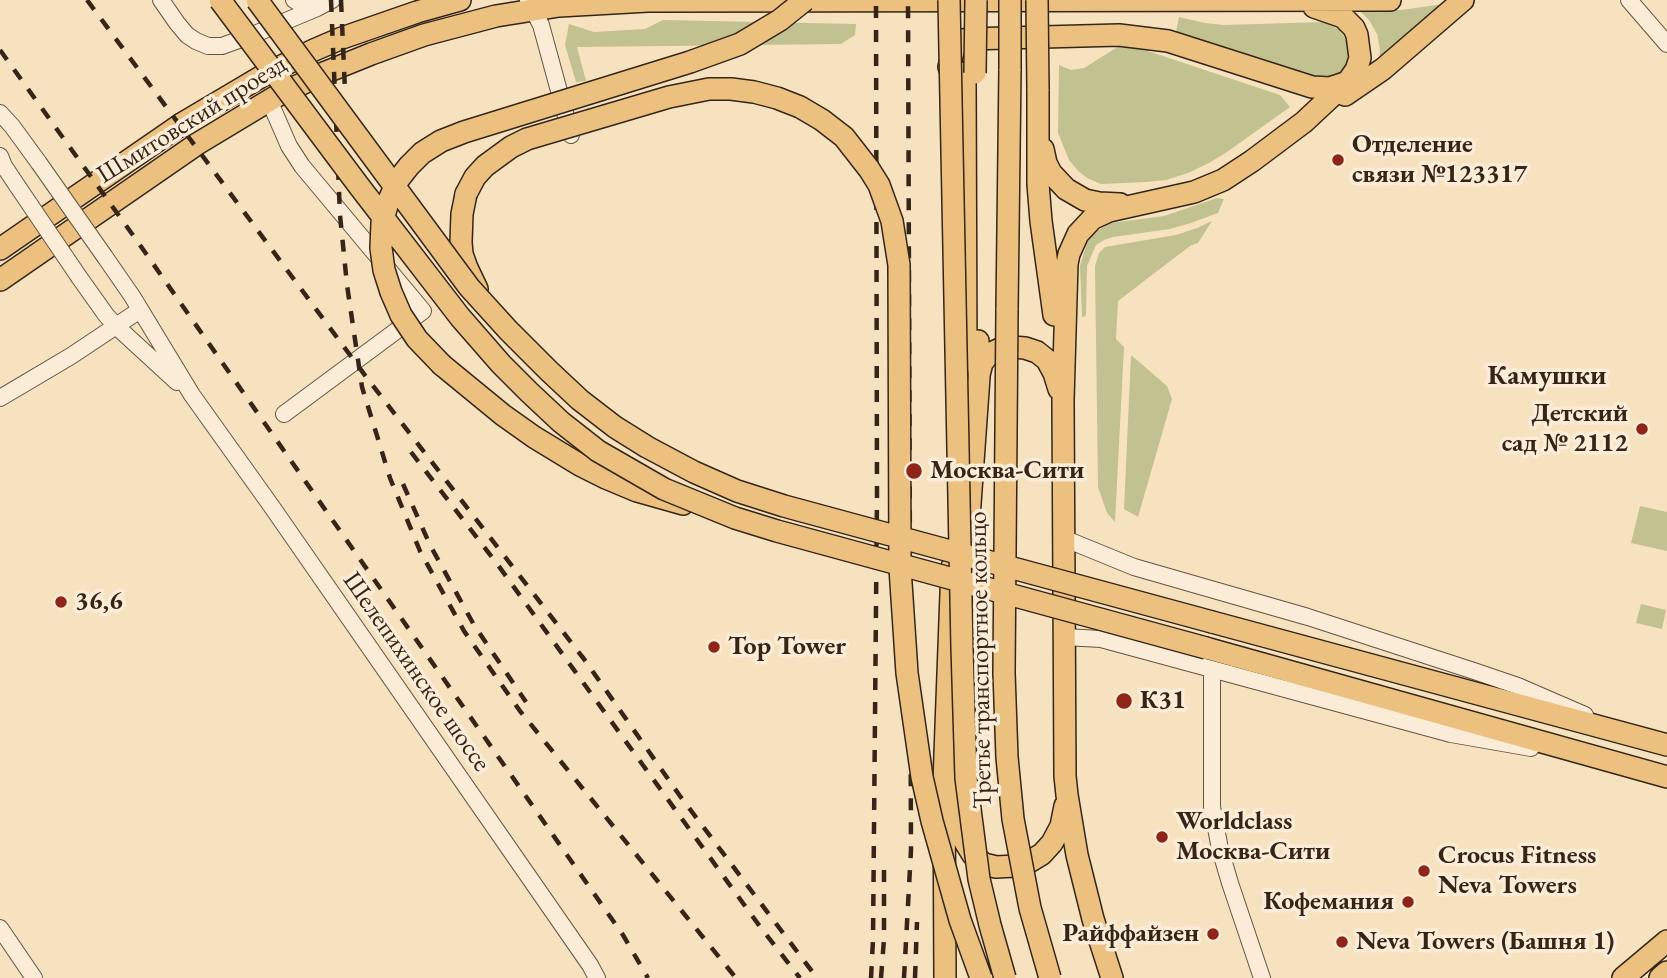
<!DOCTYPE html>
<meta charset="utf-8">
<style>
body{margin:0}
canvas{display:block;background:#f7e2c0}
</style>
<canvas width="1667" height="978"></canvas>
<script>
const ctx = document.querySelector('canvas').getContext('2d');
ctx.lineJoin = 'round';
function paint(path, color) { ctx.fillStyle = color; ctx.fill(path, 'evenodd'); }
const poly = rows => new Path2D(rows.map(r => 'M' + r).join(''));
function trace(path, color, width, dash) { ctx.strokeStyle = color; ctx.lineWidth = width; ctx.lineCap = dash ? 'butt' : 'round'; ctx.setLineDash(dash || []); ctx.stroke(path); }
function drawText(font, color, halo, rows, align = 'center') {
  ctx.font = font + ' "EB Garamond",serif'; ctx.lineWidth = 7; ctx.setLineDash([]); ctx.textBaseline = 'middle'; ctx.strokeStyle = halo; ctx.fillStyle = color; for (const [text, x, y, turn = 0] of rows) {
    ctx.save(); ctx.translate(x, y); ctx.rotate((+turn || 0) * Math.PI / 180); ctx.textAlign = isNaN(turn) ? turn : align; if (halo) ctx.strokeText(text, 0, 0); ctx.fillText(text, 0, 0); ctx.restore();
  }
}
paint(poly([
 [1443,4,1379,63,1380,50,1377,34,1369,20,1358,9,1401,10],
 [1179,17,1205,23,1223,25,1326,22,1339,30,1348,41,1352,55,1342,76,1329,80,1313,79,1175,37],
 [663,20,856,24,855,35,841,44,577,47,586,81,576,82,565,45,569,24,594,32,645,29],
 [1119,46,1145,50,1280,95,1290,107,1227,152,1209,163,1188,173,1166,180,1146,182,1101,184,1087,178,1078,171,1069,160,1058,133,1059,65,1071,70,1084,68],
 [1217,198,1224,199,1218,213,1191,223,1170,229,1113,237,1104,240,1096,245,1087,266,1086,316,1082,317,1080,265,1088,241,1097,231,1111,223,1164,216],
 [1212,221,1198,243,1190,246,1118,301,1116,339,1124,347,1115,522,1107,513,1098,487,1095,266,1099,253,1105,247,1176,235,1197,228],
 [1131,355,1167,386,1172,399,1138,517,1124,509],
 [1640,506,1667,512,1667,551,1631,543],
 [1641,604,1666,610,1662,629,1636,623]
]), '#c1c290');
const minor = poly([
 [161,0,177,23,187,35,196,41,208,46,222,46,255,34,317,8,332,0],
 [294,0,300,3,316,4,323,2],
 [528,0,541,25,571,135],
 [1629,0,1667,44],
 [269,100,289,146,302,166,423,311,284,414],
 [0,113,12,126,39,163],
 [0,156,4,166,18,187],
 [105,257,132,296,192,395,272,507,590,965,597,978],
 [79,277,106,315,116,326,177,382],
 [0,398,71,356,140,310],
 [1063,538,1134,567,1308,617,1474,671,1518,686,1585,715],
 [1064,637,1101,639,1451,734,1531,748],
 [1212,670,1212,807,1220,849,1230,883,1262,978],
 [0,928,34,978]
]);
const major = poly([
 [949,67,954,48,962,40,968,39,1119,35,1168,41,1312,87,1330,88,1345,83],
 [965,73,966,361],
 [1038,89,1038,184,1041,221,1054,315],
 [1345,95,1383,69,1463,0],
 [1043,149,1046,163,1051,173,1066,189,1085,200,1099,203,1120,204],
 [466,194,462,214,461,242,462,254,467,268,477,289],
 [0,249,183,123,264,75,314,50,342,38,417,12,460,0],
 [0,280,197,144,275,97,324,73,371,54,424,35,496,16,559,6,648,1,1390,0],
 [1007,310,1010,69],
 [442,365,503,415,534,437,580,465,606,478,637,491,683,504],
 [979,375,982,363,989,354,1000,349,1012,347,1025,348,1037,352,1047,360,1054,373,1059,389],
 [968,532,979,377,978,341],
 [1212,622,1667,745],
 [1206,648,1667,777],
 [955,789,965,842,973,855,984,864,996,867,1016,866,1029,862,1042,854,1052,843,1061,826,1065,806],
 [945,978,944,781,952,567],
 [1112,978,1093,919,1077,855,1067,795,1065,776,1063,400,1067,264,1069,254,1078,234,1092,219,1109,211,1194,192,1223,180,1252,161,1304,122,1349,80,1356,70,1360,58,1357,35,1354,28,1343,17,1314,7],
 [1623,978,1667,941],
 [1660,978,1667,972]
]);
trace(minor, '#665441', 18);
trace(major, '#352517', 24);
trace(minor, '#faecd6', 16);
trace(major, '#ecc180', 21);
trace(poly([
 [87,0,367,378,584,659,680,796,817,978],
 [331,0,340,215,347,285,362,387,390,478,420,551,464,631,520,711,736,978],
 [341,0,345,91],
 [0,50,135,238,623,935,648,978],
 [411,452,495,561,761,928,800,978],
 [403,484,430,545,474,625,526,702],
 [871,978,873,940,877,495,876,0],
 [881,978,884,939,884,870],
 [904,978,911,850,908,0],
 [915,978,917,922]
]), '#352517', 4.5, [12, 12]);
const minorBridge = poly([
 [39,163,105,257],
 [18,187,79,277]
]);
const majorBridge = poly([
 [220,0,359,186,460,317,501,364,529,392,561,422,598,451,664,489,735,518,777,531,1206,648],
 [257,0,469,287,508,330,549,371,580,400,615,427,647,447,694,472,737,491,784,506,1212,622],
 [949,0,962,648,966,778,979,879,990,925,1005,978],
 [1037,0,1038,89],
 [1010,69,1010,0],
 [975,73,976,0],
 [466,194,475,177,485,166,511,147,527,139,669,97,709,89,731,89,754,92,777,98,800,107,822,120,844,137,869,169,879,185,892,221,899,265,900,568,907,673,922,777,932,821,960,920,981,978],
 [1007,310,1004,673,1007,757,1013,819,1030,908,1050,978],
 [442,365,417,339,401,315,391,292,384,270,381,248,382,223,388,202,398,180,409,166,422,153,441,141,464,132,690,62,740,44,780,20,805,0]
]);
trace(minorBridge, '#665441', 18, []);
trace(majorBridge, '#352517', 24, []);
trace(minorBridge, '#faecd6', 16);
trace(majorBridge, '#ecc180', 21);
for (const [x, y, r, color] of [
 [1338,160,7,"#8f2418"],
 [1642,429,7,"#8f2418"],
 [914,471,9,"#8f2418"],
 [61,602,7,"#8f2418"],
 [714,647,7,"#8f2418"],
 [1124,701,9,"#8f2418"],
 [1162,837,7,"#8f2418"],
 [1424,871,7,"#8f2418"],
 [1408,902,7,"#8f2418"],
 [1213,934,7,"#8f2418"],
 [1342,942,7,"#8f2418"]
]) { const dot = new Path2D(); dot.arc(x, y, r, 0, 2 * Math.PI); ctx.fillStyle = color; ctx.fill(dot); trace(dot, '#faecd6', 2.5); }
drawText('26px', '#352517', '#faecd6', [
 ["Шмитовский проезд",192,120,-32],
 ["Третье транспортное кольцо",981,660,-91],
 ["Шелепихинское шоссе",416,672,55]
]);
drawText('bold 26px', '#352517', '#faecd6', [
 ["Отделение",1352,145],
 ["связи №123317",1352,175],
 ["Детский",1628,414,"right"],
 ["сад № 2112",1628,444,"right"],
 ["Москва-Сити",930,471],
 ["36,6",75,602],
 ["Top Tower",728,647],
 ["К31",1140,701],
 ["Worldclass",1176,822],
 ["Москва-Сити",1176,852],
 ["Crocus Fitness",1438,856],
 ["Neva Towers",1438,886],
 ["Кофемания",1394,902,"right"],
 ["Райффайзен",1199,934,"right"],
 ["Neva Towers (Башня 1)",1356,942]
], 'left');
drawText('bold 28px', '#352517', '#faecd6', [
 ["Камушки",1547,376]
]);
</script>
